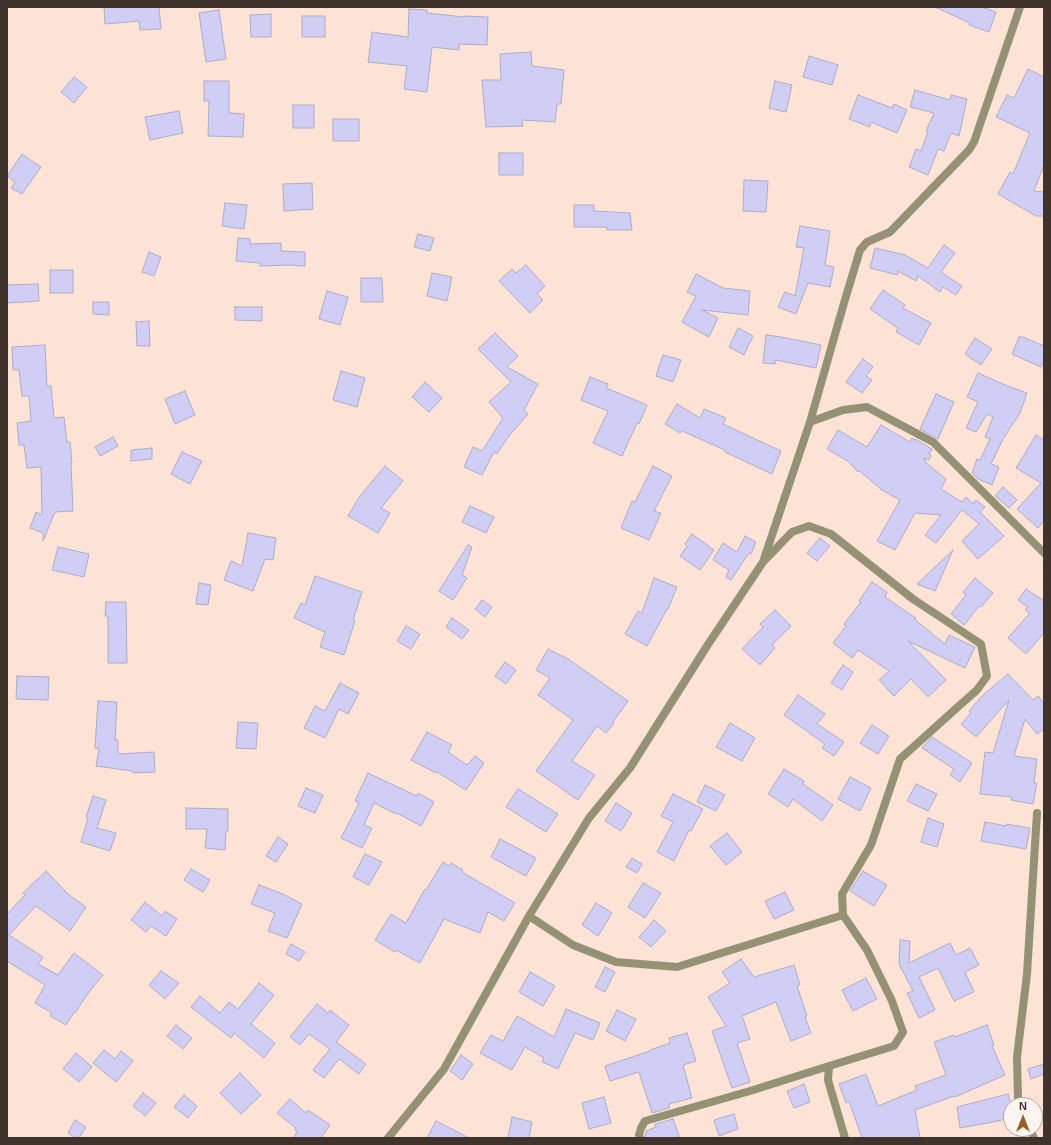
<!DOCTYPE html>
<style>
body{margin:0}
#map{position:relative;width:1051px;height:1145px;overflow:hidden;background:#fce3d5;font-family:Helvetica,sans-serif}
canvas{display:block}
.frame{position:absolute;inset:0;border:8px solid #3f332c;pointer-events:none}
.north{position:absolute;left:1003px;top:1097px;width:40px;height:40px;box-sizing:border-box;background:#fbf5f1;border:1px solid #b0a7a2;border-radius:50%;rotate:0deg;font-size:11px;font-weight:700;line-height:16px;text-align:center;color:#3f332c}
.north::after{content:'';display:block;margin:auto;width:14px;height:18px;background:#9d5d27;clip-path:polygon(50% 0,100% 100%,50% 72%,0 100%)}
</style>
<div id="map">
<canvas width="1051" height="1145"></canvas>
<div class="frame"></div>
<div class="north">N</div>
</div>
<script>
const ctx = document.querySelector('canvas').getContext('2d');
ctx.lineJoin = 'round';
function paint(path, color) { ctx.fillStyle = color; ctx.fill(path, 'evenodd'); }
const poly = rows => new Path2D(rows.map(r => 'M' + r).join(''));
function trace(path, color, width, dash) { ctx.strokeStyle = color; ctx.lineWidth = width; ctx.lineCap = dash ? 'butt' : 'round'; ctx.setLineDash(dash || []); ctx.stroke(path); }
const building = poly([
 [104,7,159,7,161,29,140,30,139,21,105,24,104,7],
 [935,7,982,7,996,12,989,32,969,25,970,23,935,7],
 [409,9,427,10,427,13,464,17,464,16,488,17,487,45,459,44,459,50,432,47,427,92,404,89,407,66,368,62,372,32,408,37,409,9],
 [219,10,226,59,206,62,199,13,219,10],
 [271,14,271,37,251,37,250,15,271,14],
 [302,16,325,16,325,37,302,37,302,16],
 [531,52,532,66,564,70,561,104,557,104,555,122,522,120,523,126,486,127,482,80,501,80,500,54,531,52],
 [809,56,838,65,832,85,803,77,809,56],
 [1028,69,1044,77,1044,165,1034,191,1044,192,1044,216,1036,216,998,194,1010,172,1013,174,1030,133,996,117,1007,95,1014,98,1028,69],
 [74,77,87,87,74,103,61,92,74,77],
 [204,81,229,81,229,113,244,114,243,137,208,136,209,101,204,101,204,81],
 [775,81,792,85,786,112,769,108,775,81],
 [915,90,950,100,951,95,967,99,959,136,951,133,944,151,938,149,928,175,909,167,916,149,921,151,928,132,926,131,934,113,910,107,915,90],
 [858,95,892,108,894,104,907,110,897,133,871,122,870,127,849,119,858,95],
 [293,105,314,105,314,128,293,128,293,105],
 [179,111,183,133,150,140,145,117,179,111],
 [333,119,359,119,359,141,333,141,333,119],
 [499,153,523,153,523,175,499,175,499,153],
 [22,154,41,167,22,194,11,188,15,182,7,176,22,154],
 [744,180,768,181,766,212,743,211,744,180],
 [312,183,313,209,284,211,283,184,312,183],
 [225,203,247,205,244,229,222,226,225,203],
 [574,205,594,205,594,211,630,213,632,230,607,230,607,227,574,227,574,205],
 [800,226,830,231,825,265,834,267,830,287,808,283,796,314,778,307,785,292,795,296,804,248,796,247,800,226],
 [418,234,434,238,430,251,414,247,418,234],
 [238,238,250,239,250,244,281,243,281,251,305,252,305,266,289,265,260,266,260,263,236,261,238,238],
 [944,245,955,253,941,272,962,286,956,295,943,287,940,292,918,276,916,281,898,271,898,275,870,268,875,248,905,255,928,268,944,245],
 [149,252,161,257,154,276,142,272,149,252],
 [526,265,545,286,537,294,543,300,530,313,499,281,512,269,516,273,526,265],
 [50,270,73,270,73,293,50,293,50,270],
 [432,273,452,277,447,301,427,296,432,273],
 [696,274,723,288,750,291,748,315,702,310,718,318,709,337,682,322,696,296,687,292,696,274],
 [361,278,382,278,383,302,361,302,361,278],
 [38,284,39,301,7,303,7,285,38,284],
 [883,290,905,305,903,308,931,323,919,345,896,332,898,328,870,309,883,290],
 [327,291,348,297,340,325,319,319,327,291],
 [93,302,109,302,109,315,93,314,93,302],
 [235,307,262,307,262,321,235,320,235,307],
 [149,321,150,346,137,346,136,322,149,321],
 [738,328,753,336,744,355,729,347,738,328],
 [495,333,518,356,507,367,538,384,524,410,528,414,508,437,497,454,494,452,482,475,464,467,473,447,482,451,503,418,489,402,511,382,478,349,495,333],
 [766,335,781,337,821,345,816,368,776,360,775,364,763,363,766,335],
 [1019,337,1023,337,1044,346,1044,359,1041,367,1012,354,1019,337],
 [975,338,992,349,981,365,965,354,975,338],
 [45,345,47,386,51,386,54,418,64,417,67,442,70,442,72,463,71,463,73,511,55,512,43,541,43,533,30,528,36,512,42,515,41,467,27,468,24,445,19,445,17,423,31,421,29,396,22,396,19,370,13,370,12,347,45,345],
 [663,355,681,360,673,382,656,376,663,355],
 [863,359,873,367,866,376,872,380,862,393,846,382,863,359],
 [341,371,365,378,357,407,333,400,341,371],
 [978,373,1005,385,1027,393,1020,413,1003,439,991,464,999,467,992,485,978,479,972,473,977,459,980,460,990,439,985,437,993,417,987,414,976,432,966,428,978,402,967,397,978,373],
 [590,377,608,384,606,388,647,405,639,424,637,423,622,456,593,443,608,411,581,400,590,377],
 [425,382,442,398,429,412,412,397,425,382],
 [185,391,195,415,175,424,165,399,185,391],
 [936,394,954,402,938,439,920,429,936,394],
 [677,404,700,418,704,409,726,418,723,424,781,451,772,474,725,452,725,450,682,431,680,433,665,424,677,404],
 [881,425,910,442,912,438,915,440,915,439,932,449,929,454,931,455,929,460,923,458,926,461,925,462,946,479,941,489,962,502,966,497,973,504,976,500,985,507,980,512,1004,536,978,559,962,541,979,524,962,510,936,543,925,535,941,515,915,513,895,550,877,541,900,500,880,489,880,488,859,471,858,472,849,462,827,449,838,430,867,447,881,425],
 [1036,435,1044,440,1044,521,1038,528,1017,509,1041,483,1016,468,1036,435],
 [113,437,118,446,100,456,95,447,113,437],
 [152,448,152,459,131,461,131,450,152,448],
 [182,452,202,461,190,484,171,474,182,452],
 [385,466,403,481,381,508,390,513,378,533,348,516,360,496,385,466],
 [653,466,672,476,654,511,661,513,649,540,621,528,632,501,635,502,653,466],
 [1003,487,1017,500,1009,508,995,496,1003,487],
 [470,506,494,517,486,533,462,522,470,506],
 [248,533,276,538,273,560,265,559,253,591,224,580,231,561,242,566,248,533],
 [692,534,714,550,700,570,680,556,687,546,685,544,692,534],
 [745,536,756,542,751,554,749,553,731,580,726,577,729,570,713,560,723,543,737,552,745,536],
 [820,538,830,546,817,561,807,553,820,538],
 [468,545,472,547,462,575,467,578,453,600,439,591,468,545],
 [58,547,89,554,84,577,52,570,58,547],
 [953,550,935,591,917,584,953,550],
 [315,576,362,592,353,620,355,621,344,655,320,647,325,632,294,618,301,603,305,605,315,576],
 [654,578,677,587,668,609,667,609,647,646,625,634,638,611,642,613,654,578],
 [975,578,993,593,981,607,979,606,964,625,951,614,966,595,963,592,975,578],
 [872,582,887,592,885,597,916,618,914,619,945,644,949,635,975,647,965,668,908,641,946,680,928,697,911,679,894,696,879,680,889,671,858,650,852,658,833,643,846,626,844,624,861,602,859,601,872,582],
 [199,583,211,585,208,605,196,604,199,583],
 [1026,589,1044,601,1044,633,1026,654,1008,638,1030,613,1025,610,1028,607,1018,600,1026,589],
 [482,600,492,607,485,617,475,609,482,600],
 [106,602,126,602,127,663,108,663,108,616,105,616,106,602],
 [775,610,791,626,772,645,775,648,760,665,742,649,763,627,760,624,775,610],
 [452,618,469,630,462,639,446,627,452,618],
 [406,626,420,634,411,649,397,641,406,626],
 [548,649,568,659,628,701,613,722,614,723,606,733,597,726,572,761,595,775,578,800,536,771,573,720,538,695,550,678,536,670,548,649],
 [505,662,516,670,506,684,495,676,505,662],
 [843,665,853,672,842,690,831,683,843,665],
 [1008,674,1033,700,1038,696,1044,703,1044,729,1037,734,1025,719,1014,756,1037,759,1034,783,1037,783,1033,804,1011,800,1012,797,980,794,985,752,993,753,1009,700,976,737,961,724,971,713,969,711,982,696,1008,674],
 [17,676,49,677,48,700,16,699,17,676],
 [340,683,359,693,348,714,339,709,325,738,304,728,315,706,325,711,340,683],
 [798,695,825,714,817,724,844,742,834,756,822,748,825,744,784,715,798,695],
 [98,701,117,702,115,740,118,740,118,754,154,752,155,772,133,773,132,771,96,766,99,749,95,748,98,701],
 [238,722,258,723,256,749,236,748,238,722],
 [730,723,755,738,742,761,716,747,730,723],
 [872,725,889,736,878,754,860,743,872,725],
 [427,732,452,745,448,752,467,765,475,756,484,763,466,790,437,772,436,773,411,760,427,732],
 [932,737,972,763,960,782,950,775,954,769,922,748,932,737],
 [784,769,804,781,803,784,833,805,822,821,793,799,788,807,768,794,784,769],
 [368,773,417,796,418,793,434,802,421,826,397,813,396,814,374,803,364,825,372,828,362,848,341,838,359,803,355,801,368,773],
 [850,777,871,788,860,811,838,799,850,777],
 [916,784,937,794,928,811,907,801,916,784],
 [705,785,725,795,716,811,697,802,705,785],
 [306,788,323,795,315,813,298,806,306,788],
 [518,789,558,814,546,832,506,807,518,789],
 [673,794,703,809,691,831,689,830,674,861,657,852,673,822,661,816,673,794],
 [93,796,106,800,97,828,116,833,110,851,81,842,88,818,86,817,93,796],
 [616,803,632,813,621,831,605,821,616,803],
 [186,808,228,809,228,831,226,831,225,850,205,848,207,829,186,829,186,808],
 [928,818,944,824,937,847,921,842,928,818],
 [985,822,1006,826,1006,824,1030,828,1026,849,981,841,985,822],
 [727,833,742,852,726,865,710,846,727,833],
 [278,837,288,844,276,862,266,856,278,837],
 [500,839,536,858,526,876,491,857,500,839],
 [365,854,382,862,369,885,353,877,365,854],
 [632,858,642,864,637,873,626,867,632,858],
 [443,862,449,866,451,863,463,870,462,872,515,903,504,921,488,912,480,933,444,919,420,963,396,950,395,952,375,940,391,914,406,923,425,889,426,890,443,862],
 [191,869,210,880,203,892,184,880,191,869],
 [46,871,68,894,86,907,70,931,36,906,9,935,43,957,38,964,58,975,74,953,103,975,89,992,75,1013,74,1012,66,1025,50,1016,52,1013,35,1003,45,985,7,961,7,914,25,895,23,893,46,871],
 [863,871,887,885,874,906,850,891,863,871],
 [643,883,661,893,645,918,628,907,643,883],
 [259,885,283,894,302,904,287,938,268,931,275,913,251,904,259,885],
 [785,892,794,910,774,919,765,901,785,892],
 [145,902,162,916,165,911,177,919,166,936,151,926,146,932,131,920,145,902],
 [596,903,612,913,598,936,582,925,596,903],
 [654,920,666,931,651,947,639,937,654,920],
 [900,940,910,941,909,963,950,943,956,955,970,948,979,965,965,972,974,992,954,1001,938,968,919,977,935,1010,919,1018,907,993,913,991,899,964,900,940],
 [291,944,305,952,299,961,286,954,291,944],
 [741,959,754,977,794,965,800,985,797,986,807,1016,805,1017,811,1033,791,1041,776,1002,742,1016,750,1039,737,1043,750,1082,732,1088,712,1031,726,1026,708,997,730,983,722,972,741,959],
 [605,967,615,972,605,992,595,987,605,967],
 [161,971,179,983,165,999,149,985,161,971],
 [530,972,555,986,543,1006,519,992,530,972],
 [866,978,877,999,853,1011,842,990,866,978],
 [259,983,274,995,251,1024,275,1043,264,1058,234,1033,231,1038,191,1007,200,996,220,1013,229,1002,238,1009,259,983],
 [317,1004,328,1013,330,1010,349,1025,336,1042,366,1064,359,1074,339,1059,324,1078,313,1070,330,1049,309,1034,300,1045,290,1037,317,1004],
 [566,1009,600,1023,593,1040,575,1033,558,1069,542,1062,544,1058,525,1047,512,1070,480,1053,491,1035,503,1041,517,1016,554,1037,566,1009],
 [617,1010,636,1019,625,1041,606,1031,617,1010],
 [176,1025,192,1038,183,1049,167,1036,176,1025],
 [987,1025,994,1045,992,1046,1005,1075,955,1097,954,1096,915,1110,920,1138,862,1138,849,1101,846,1103,839,1084,866,1074,878,1106,917,1090,915,1086,946,1075,934,1042,954,1035,955,1037,987,1025],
 [687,1033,696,1061,683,1065,692,1098,669,1104,669,1108,652,1113,639,1072,610,1081,605,1066,650,1051,650,1050,670,1043,669,1038,687,1033],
 [104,1050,115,1059,121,1051,133,1061,116,1082,93,1063,104,1050],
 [76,1053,92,1067,79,1082,63,1069,76,1053],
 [461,1055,473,1064,462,1080,450,1071,461,1055],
 [1044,1064,1044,1074,1031,1079,1028,1069,1044,1064],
 [240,1073,261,1095,241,1114,220,1093,240,1073],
 [804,1084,810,1102,794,1108,787,1091,804,1084],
 [143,1093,156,1103,145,1116,133,1106,143,1093],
 [1008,1094,1011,1105,1011,1118,993,1122,960,1128,957,1107,1008,1094],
 [184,1095,197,1106,188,1118,174,1107,184,1095],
 [604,1097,611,1123,589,1129,582,1103,604,1097],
 [290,1099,306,1113,308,1110,330,1125,321,1138,293,1138,297,1132,295,1130,296,1128,277,1113,290,1099],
 [734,1114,738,1129,719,1136,714,1120,734,1114],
 [512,1117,532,1122,529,1138,508,1138,512,1117],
 [673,1119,680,1138,645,1138,646,1131,656,1127,655,1124,673,1119],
 [75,1120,86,1127,79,1138,76,1138,68,1133,75,1120],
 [436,1121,469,1138,427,1138,436,1121]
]);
paint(building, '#d1cef5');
trace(building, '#adabc8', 1);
trace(poly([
 [810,422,843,410,867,407,933,442,1044,553],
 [764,561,792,532,809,526,831,534,913,599,981,644,987,676,977,690,960,705,900,759,871,845,842,894,843,915,867,950,892,1001,903,1032,894,1046,829,1066,828,1080,845,1138],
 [529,916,573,945,616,962,677,967,843,915],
 [1021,1105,1018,1098,1017,1057,1027,974,1037,813],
 [1030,1129,1034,1138],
 [388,1138,444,1069,529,916,589,818,630,768,707,646,763,562,810,422,844,303,860,250,867,242,890,232,969,150,974,142,1020,7],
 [640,1138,639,1135,641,1128,645,1121,750,1091,829,1066]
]), '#959175', 8);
</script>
